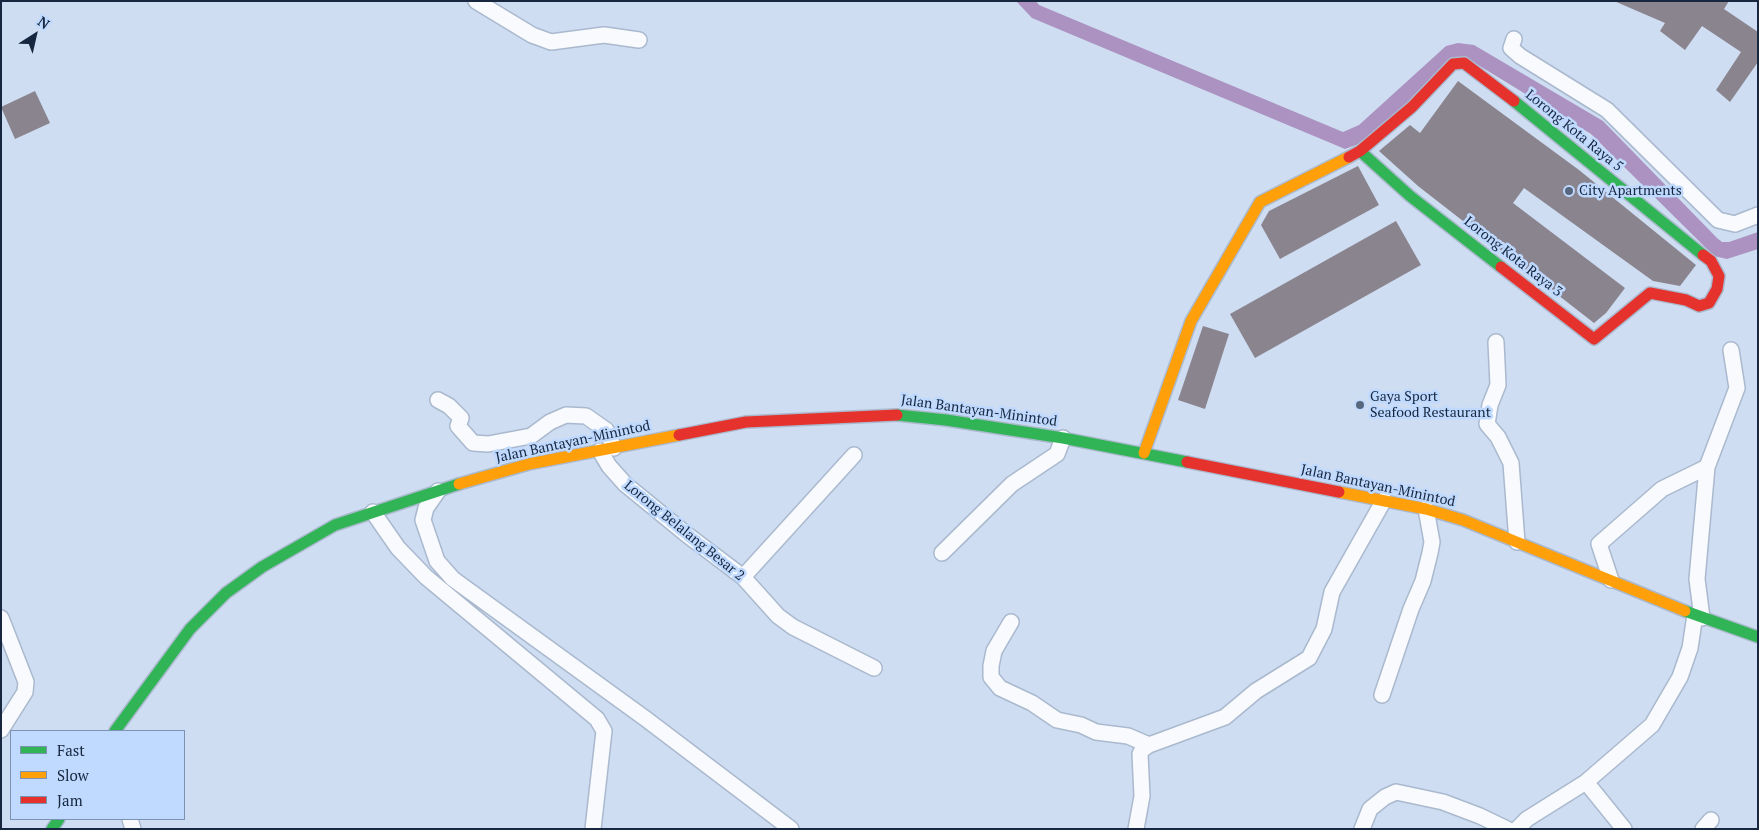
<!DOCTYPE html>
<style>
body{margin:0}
#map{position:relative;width:1759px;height:830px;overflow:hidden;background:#ceddf1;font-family:"PT Serif",serif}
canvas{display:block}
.frame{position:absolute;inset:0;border:2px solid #17273f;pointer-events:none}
.legend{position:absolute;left:10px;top:730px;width:175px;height:90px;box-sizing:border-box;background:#c0daff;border:1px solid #7c92b2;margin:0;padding:6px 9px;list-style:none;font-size:15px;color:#17273f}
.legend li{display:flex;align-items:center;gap:10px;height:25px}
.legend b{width:25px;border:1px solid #7c92b2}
.north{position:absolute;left:10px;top:10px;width:50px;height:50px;-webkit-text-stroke:4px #c0daff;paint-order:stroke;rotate:35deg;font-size:14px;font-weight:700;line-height:20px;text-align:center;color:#17273f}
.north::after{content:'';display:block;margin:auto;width:18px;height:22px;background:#17273f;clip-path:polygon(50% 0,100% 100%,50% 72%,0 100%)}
</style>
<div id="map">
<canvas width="1759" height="830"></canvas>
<div class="frame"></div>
<ul class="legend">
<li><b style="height:6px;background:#30b455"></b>Fast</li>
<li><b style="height:6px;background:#ff9f0a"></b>Slow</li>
<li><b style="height:6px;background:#e5322d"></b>Jam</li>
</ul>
<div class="north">N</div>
</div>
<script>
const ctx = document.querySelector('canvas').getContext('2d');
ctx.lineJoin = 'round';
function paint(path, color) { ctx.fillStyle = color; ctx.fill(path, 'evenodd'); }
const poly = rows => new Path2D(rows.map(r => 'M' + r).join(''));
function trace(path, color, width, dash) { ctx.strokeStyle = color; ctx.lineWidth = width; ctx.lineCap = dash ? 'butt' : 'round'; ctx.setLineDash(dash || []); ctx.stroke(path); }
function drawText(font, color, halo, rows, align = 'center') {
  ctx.font = font + ' "PT Serif",serif'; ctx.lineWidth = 5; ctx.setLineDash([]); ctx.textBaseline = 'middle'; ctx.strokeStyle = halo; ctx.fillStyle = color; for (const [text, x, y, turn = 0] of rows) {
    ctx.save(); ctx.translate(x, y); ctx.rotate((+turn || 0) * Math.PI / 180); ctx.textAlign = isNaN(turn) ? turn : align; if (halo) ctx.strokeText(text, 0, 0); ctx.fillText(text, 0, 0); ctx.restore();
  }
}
paint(poly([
 [1016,1,1036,1,1039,5,1343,132,1359,125,1446,46,1458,43,1474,45,1603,121,1717,238,1722,242,1729,242,1758,232,1758,249,1727,259,1714,256,1591,134,1465,57,1364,142,1345,149,1032,18]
]), '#ab92c0');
paint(poly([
 [1614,1,1729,1,1724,9,1758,32,1758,62,1730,102,1716,90,1741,52,1702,26,1685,50,1660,31,1665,23],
 [1458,81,1579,170,1696,265,1680,286,1653,281,1524,188,1513,203,1625,288,1606,313,1594,323,1418,186,1379,151,1410,125,1420,133],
 [35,91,50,123,15,139,1,107],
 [1358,166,1379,205,1280,259,1261,225,1269,211],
 [1396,221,1421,265,1255,358,1230,314],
 [1203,326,1229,334,1205,409,1178,400]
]), '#8a848f');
const street = poly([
 [476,1,532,35,551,42,604,35,639,40],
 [1514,39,1511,48,1520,56,1607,110,1718,220,1735,224,1758,215],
 [1496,342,1498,385,1490,405,1487,424,1498,437,1511,463,1517,542],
 [438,400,449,406,461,418,458,426,473,443,488,444,531,436,550,422,566,415,586,416,606,430,614,448],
 [600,451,609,466,625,484,686,534,743,577,778,616,793,627,874,668],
 [438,491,426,508,423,520,437,561,453,579,646,719,791,829],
 [373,512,398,548,426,577,597,719,604,731,593,829],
 [942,553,1012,484,1057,454,1063,438],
 [743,577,854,455],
 [1611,580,1599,544,1662,489,1707,467],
 [1,618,26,682,25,692,1,730],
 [1702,618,1697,579,1707,467,1737,388,1731,350],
 [1011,622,994,651,991,666,991,677,1000,688,1032,703,1057,720,1081,725,1096,732,1128,736,1149,745],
 [1382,695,1411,609,1423,581,1430,553,1432,542,1426,509],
 [1586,782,1624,829],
 [130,819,133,829],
 [1136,829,1142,796,1140,754,1142,750,1149,745,1225,717,1256,691,1309,658,1324,629,1332,592,1384,500],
 [1362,829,1370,809,1385,797,1396,792,1443,802,1480,816,1507,829],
 [1517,829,1527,819,1586,782,1652,725,1680,677,1690,648,1695,615],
 [1703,829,1711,820]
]);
const fast = poly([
 [1514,101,1703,255],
 [1360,151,1410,196,1501,267],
 [897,415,946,420,1063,438,1187,462],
 [1685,611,1758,637],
 [115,731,190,629,226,593,262,567,335,525,459,484],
 [52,829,59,819]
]);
const slow = poly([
 [1144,453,1191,321,1260,202,1349,157],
 [459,484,529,464,679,435],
 [1339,492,1426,509,1463,520,1685,611]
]);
const jam = poly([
 [1349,157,1360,151,1412,107,1453,64,1464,63,1514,101],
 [1501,267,1594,339,1650,293,1686,300,1699,306,1709,303,1717,289,1719,276,1711,261,1703,255],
 [679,435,746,422,897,415],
 [1187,462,1339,492]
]);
trace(street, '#aab9ce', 18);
trace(fast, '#aab9ce', 14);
trace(slow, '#aab9ce', 14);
trace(jam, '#aab9ce', 14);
trace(street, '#f8fafd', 15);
trace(fast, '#30b455', 11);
trace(slow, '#ff9f0a', 11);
trace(jam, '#e5322d', 11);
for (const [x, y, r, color] of [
 [1569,191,5,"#57677d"],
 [1360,405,5,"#57677d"]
]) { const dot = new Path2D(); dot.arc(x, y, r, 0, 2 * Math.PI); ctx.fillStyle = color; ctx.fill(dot); trace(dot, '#c0daff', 2); }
drawText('14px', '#17273f', '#c0daff', [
 ["Lorong Kota Raya 5",1574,131,39],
 ["Lorong Kota Raya 3",1513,257,38],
 ["Jalan Bantayan-Minintod",979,411,8],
 ["Jalan Bantayan-Minintod",573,442,-12],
 ["Jalan Bantayan-Minintod",1378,486,12],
 ["Lorong Belalang Besar 2",684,531,39]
]);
drawText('14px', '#17273f', '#c0daff', [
 ["City Apartments",1579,191],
 ["Gaya Sport",1370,397],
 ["Seafood Restaurant",1370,413]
], 'left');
</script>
